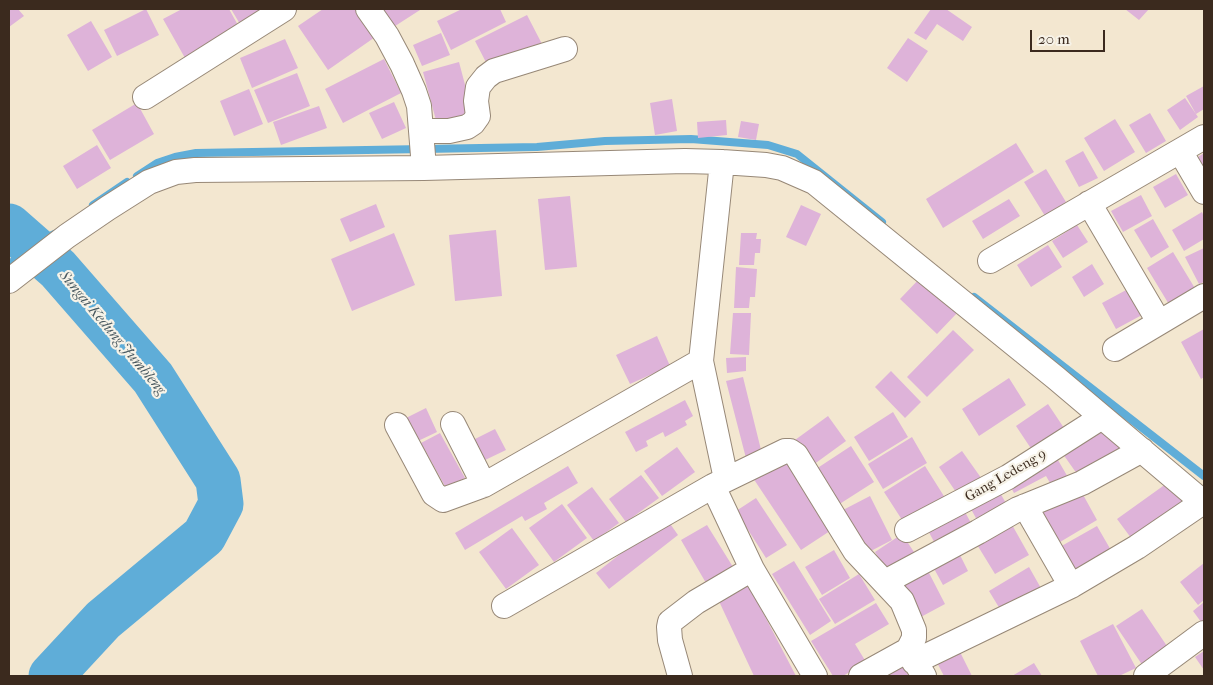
<!DOCTYPE html>
<style>
body{margin:0}
#map{position:relative;width:1213px;height:685px;overflow:hidden;background:#f3e7d0;font-family:"IM FELL French Canon",serif}
canvas{display:block}
.frame{position:absolute;inset:0;border:10px solid #3b2a1e;pointer-events:none}
.scale{position:absolute;left:1030px;top:30px;width:75px;height:22px;box-sizing:border-box;border:2px solid #3b2a1e;border-top:0;padding-left:6px;font-size:15px;line-height:18px;white-space:nowrap;color:#3b2a1e;-webkit-text-stroke:4px #f7f3e8;paint-order:stroke}
</style>
<div id="map">
<canvas width="1213" height="685"></canvas>
<div class="frame"></div>
<div class="scale">20 m</div>
</div>
<script>
const ctx = document.querySelector('canvas').getContext('2d');
ctx.lineJoin = 'round';
const poly = rows => new Path2D(rows.map(r => 'M' + r).join(''));
function trace(path, color, width, dash) { ctx.strokeStyle = color; ctx.lineWidth = width; ctx.lineCap = dash ? 'butt' : 'round'; ctx.setLineDash(dash || []); ctx.stroke(path); }
function paint(path, color) { ctx.fillStyle = color; ctx.fill(path, 'evenodd'); }
function drawText(font, color, halo, rows, align = 'center') {
  ctx.font = font + ' "IM FELL French Canon",serif'; ctx.lineWidth = 4.5; ctx.setLineDash([]); ctx.textBaseline = 'middle'; ctx.strokeStyle = halo; ctx.fillStyle = color; for (const [text, x, y, turn = 0] of rows) {
    ctx.save(); ctx.translate(x, y); ctx.rotate((+turn || 0) * Math.PI / 180); ctx.textAlign = isNaN(turn) ? turn : align; if (halo) ctx.strokeText(text, 0, 0); ctx.fillText(text, 0, 0); ctx.restore();
  }
}
trace(poly([
 [137,176,157,163,175,157,196,153,537,147,605,141,691,139,768,145,797,154,882,222],
 [93,205,127,182],
 [9,265,31,245,54,234],
 [974,297,1204,476]
]), '#5fadd8', 8);
trace(poly([
 [9,226,58,269,153,378,218,480,221,504,204,536,103,620,51,676]
]), '#5fadd8', 45);
paint(poly([
 [9,9,18,9,24,16,9,27],
 [146,9,159,35,117,56,104,30],
 [182,9,229,9,239,27,185,58,163,19],
 [231,9,267,9,243,29],
 [323,9,360,9,378,35,328,70,298,26],
 [381,9,419,9,420,10,392,28],
 [462,9,500,9,506,22,451,50,437,21],
 [931,9,946,9,972,27,963,41,937,24,926,40,914,33],
 [1125,9,1149,9,1139,20],
 [527,15,542,44,490,70,475,41],
 [91,21,112,57,88,71,67,35],
 [441,33,450,55,422,66,413,45],
 [908,38,928,51,907,82,887,68],
 [285,39,298,68,252,88,240,58],
 [384,59,401,93,343,123,325,89],
 [459,62,473,115,437,124,423,72],
 [297,73,310,106,268,123,254,90],
 [1204,86,1204,109,1196,114,1186,96],
 [249,89,263,124,234,136,220,101],
 [1185,98,1198,117,1180,130,1167,110],
 [672,99,677,131,655,135,650,103],
 [394,102,406,128,382,139,369,113],
 [137,103,154,134,110,160,92,130],
 [319,106,327,128,281,145,273,122],
 [1150,113,1166,141,1146,153,1129,125],
 [1115,119,1135,152,1104,171,1084,138],
 [726,120,727,135,698,138,697,122],
 [741,121,759,124,756,140,738,137],
 [1016,143,1034,172,943,228,926,199],
 [97,145,111,168,77,189,63,166],
 [1083,151,1098,178,1079,187,1065,161],
 [1204,153,1204,182,1192,161],
 [1046,169,1066,202,1045,216,1024,182],
 [1176,174,1188,195,1165,208,1153,187],
 [1141,195,1152,216,1123,232,1111,211],
 [570,196,577,267,545,270,538,199],
 [1009,199,1020,216,983,239,972,221],
 [376,204,385,227,350,242,340,219],
 [801,205,821,214,806,246,786,237],
 [1202,212,1204,217,1204,239,1184,251,1172,230],
 [1153,219,1169,247,1151,258,1134,230],
 [1077,225,1088,242,1063,258,1052,241],
 [496,230,502,296,455,301,449,235],
 [394,233,415,285,352,311,331,259],
 [741,233,757,233,756,239,761,239,760,253,755,253,754,265,739,265],
 [1048,245,1062,267,1031,287,1017,265],
 [1204,248,1204,282,1199,284,1185,257],
 [1173,252,1196,290,1170,306,1147,268],
 [1092,264,1104,284,1084,297,1072,277],
 [736,267,757,269,755,297,750,297,749,308,734,308],
 [921,277,958,312,937,334,900,299],
 [1128,289,1142,315,1116,329,1102,303],
 [733,313,751,313,749,355,730,354],
 [1204,329,1204,377,1201,379,1181,342],
 [953,330,974,350,927,397,907,377],
 [657,336,670,366,630,384,616,355],
 [746,357,746,371,727,373,726,358],
 [891,371,921,402,905,418,875,387],
 [743,377,763,458,747,462,726,381],
 [1009,378,1026,405,979,436,962,409],
 [685,400,693,416,685,421,687,425,665,437,663,432,646,441,648,446,636,452,625,432],
 [1048,404,1066,431,1034,453,1016,426],
 [426,408,437,432,418,441,406,418],
 [893,412,908,437,869,461,854,437],
 [828,416,846,441,813,465,795,440],
 [1101,418,1123,453,1082,481,1058,447],
 [495,429,506,450,483,461,473,440],
 [440,433,465,478,446,488,421,443],
 [912,437,927,463,883,489,868,464],
 [851,446,874,482,838,505,816,469],
 [677,447,695,472,662,496,644,471],
 [962,451,984,482,960,498,939,467],
 [1055,455,1069,479,1053,488,1046,476,1014,493,1008,482],
 [784,457,833,529,801,550,753,478],
 [568,466,578,483,544,503,547,509,525,521,522,516,465,550,455,533],
 [925,466,947,501,906,526,884,492],
 [641,475,659,498,626,522,609,499],
 [1170,481,1190,509,1137,546,1117,519],
 [995,484,1011,512,982,529,966,500],
 [592,487,619,523,594,541,567,505],
 [1081,491,1097,520,1055,545,1038,515],
 [870,496,892,540,865,554,843,510],
 [756,498,787,545,766,558,736,511],
 [960,503,976,532,939,551,924,523],
 [562,504,587,538,554,562,529,528],
 [666,518,678,535,609,589,596,573],
 [1011,523,1029,555,995,574,976,543],
 [707,525,733,567,706,583,681,540],
 [1097,526,1112,552,1073,574,1058,548],
 [512,528,539,565,506,589,479,552],
 [902,534,918,558,890,576,875,552],
 [834,550,850,578,822,595,805,567],
 [958,551,968,571,943,585,932,565],
 [794,561,831,621,810,635,772,574],
 [1204,563,1204,600,1198,605,1180,582],
 [1029,567,1042,590,1003,614,989,591],
 [928,571,945,604,919,618,901,586],
 [859,574,875,600,835,624,819,599],
 [746,580,796,676,754,676,717,597],
 [1204,602,1204,626,1193,611],
 [876,603,889,624,855,644,866,662,843,676,833,676,811,641],
 [1142,609,1171,652,1145,669,1116,626],
 [1113,624,1136,668,1119,676,1098,676,1080,641],
 [957,646,972,676,944,676,934,657],
 [1204,651,1204,670,1195,657],
 [1034,663,1042,676,1012,676],
 [902,666,909,676,885,676]
]), '#deb3d9');
const minor = poly([
 [368,9,387,36,402,64,414,91,419,106,424,168],
 [145,97,284,9],
 [422,131,449,131,467,127,473,123,478,116,476,101,478,87,486,77,494,71,565,49],
 [1180,151,1204,192],
 [722,162,701,361,726,479],
 [1089,203,1159,322],
 [990,261,1204,137],
 [9,281,67,236,108,208,149,182,176,172,195,170,424,168,685,161,722,162,766,165,782,168,814,182,1056,378,1204,503],
 [1115,349,1204,296],
 [453,424,484,485],
 [397,425,434,494,443,500,484,485,701,361],
 [713,486,752,569,815,676],
 [1025,506,1071,586],
 [907,530,1008,477,1102,417],
 [885,582,978,532,1018,509,1082,483,1142,450],
 [504,606,713,486,785,451,790,451,796,455,855,551,902,601,914,630,914,638,908,650],
 [914,662,1071,586,1137,547,1203,502],
 [680,676,670,640,669,627,670,622,696,602,752,569],
 [861,676,908,650,924,676],
 [1146,676,1204,633]
]);
trace(minor, '#978877', 26);
trace(minor, '#fff', 24);
drawText('14px', '#3b2a1e', '#f7f3e8', [
 ["Gang Ledeng 9",1006,476,-30]
]);
drawText('italic 15px', '#48585f', '#f7f3e8', [
 ["Sungai Kedung Jumbleng",112,333,50]
]);
</script>
